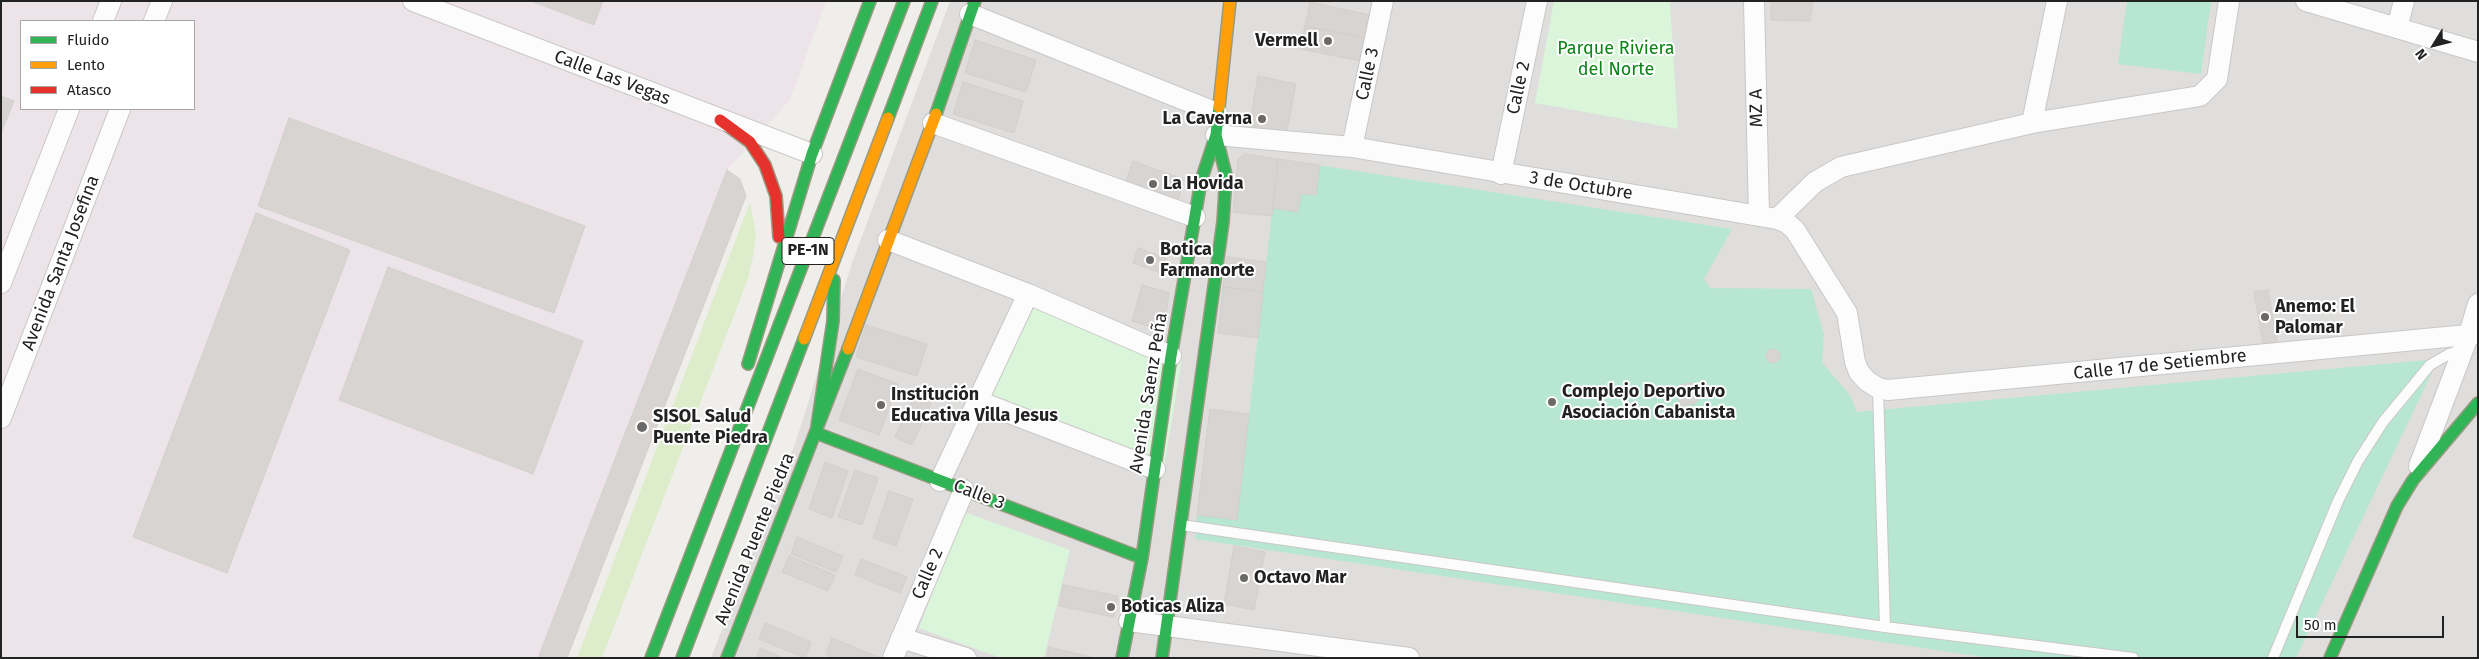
<!DOCTYPE html>
<meta charset="utf-8">
<style>
body{margin:0}
#map{position:relative;width:2479px;height:659px;overflow:hidden;background:#f0eeeb;font-family:"Fira Sans",sans-serif}
canvas{display:block}
.frame{position:absolute;inset:0;border:2px solid #222;pointer-events:none}
.legend{position:absolute;left:20px;top:20px;width:175px;height:90px;box-sizing:border-box;background:#fff;border:1px solid #a7a7a7;margin:0;padding:6px 9px;list-style:none;font-size:15px;color:#222}
.legend li{display:flex;align-items:center;gap:10px;height:25px}
.legend b{width:25px;border:1px solid #a7a7a7}
.north{position:absolute;left:2409px;top:20px;width:50px;height:50px;-webkit-text-stroke:4px #fff;paint-order:stroke;rotate:234deg;font-size:14px;font-weight:700;line-height:20px;text-align:center;color:#222}
.north::after{content:'';display:block;margin:auto;width:18px;height:22px;background:#222;clip-path:polygon(50% 0,100% 100%,50% 72%,0 100%)}
.scale{position:absolute;left:2296px;top:616px;width:148px;height:22px;box-sizing:border-box;border:2px solid #222;border-top:0;padding-left:6px;font-size:15px;line-height:18px;white-space:nowrap;color:#222;-webkit-text-stroke:4px #fff;paint-order:stroke}
</style>
<div id="map">
<canvas width="2479" height="659"></canvas>
<div class="frame"></div>
<ul class="legend">
<li><b style="height:6px;background:#30b455"></b>Fluido</li>
<li><b style="height:6px;background:#ff9f0a"></b>Lento</li>
<li><b style="height:6px;background:#e5322d"></b>Atasco</li>
</ul>
<div class="north">N</div>
<div class="scale">50 m</div>
</div>
<script>
const ctx = document.querySelector('canvas').getContext('2d');
ctx.lineJoin = 'round';
function paint(path, color) { ctx.fillStyle = color; ctx.fill(path, 'evenodd'); }
const poly = rows => new Path2D(rows.map(r => 'M' + r).join(''));
function trace(path, color, width, dash) { ctx.strokeStyle = color; ctx.lineWidth = width; ctx.lineCap = dash ? 'butt' : 'round'; ctx.setLineDash(dash || []); ctx.stroke(path); }
function drawText(font, color, halo, rows, align = 'center') {
  ctx.font = font + ' "Fira Sans",sans-serif'; ctx.lineWidth = 4; ctx.setLineDash([]); ctx.textBaseline = 'middle'; ctx.strokeStyle = halo; ctx.fillStyle = color; for (const [text, x, y, turn = 0] of rows) {
    ctx.save(); ctx.translate(x, y); ctx.rotate((+turn || 0) * Math.PI / 180); ctx.textAlign = isNaN(turn) ? turn : align; if (halo) ctx.strokeText(text, 0, 0); ctx.fillText(text, 0, 0); ctx.restore();
  }
}
paint(poly([
 [950,1,2478,1,2478,658,711,658,795,444,852,263]
]), '#dfdedc');
paint(poly([
 [1,1,826,1,790,100,727,170,538,658,1,658],
 [21,21,194,21,194,109,21,109]
]), '#ede4e9');
paint(poly([
 [750,202,756,233,754,252,748,279,602,658,577,658]
]), '#ddeccb');
paint(poly([
 [1554,1,1670,1,1678,129,1535,103],
 [1017,296,1182,359,1163,473,970,401],
 [964,512,1070,550,1044,658,1001,658,919,628]
]), '#daf5da');
paint(poly([
 [2127,1,2211,1,2201,74,2118,64],
 [1278,159,1732,229,1704,279,1710,288,1811,289,1824,334,1822,363,1850,395,1857,412,2428,360,2433,370,2296,658,1990,658,1195,539,1197,515,1237,520]
]), '#b7e6d2');
const building = poly([
 [531,1,603,1,594,25,531,1],
 [1771,1,1813,1,1810,21,1771,20,1771,1],
 [1310,2,1370,15,1365,38,1305,26,1310,2],
 [1305,26,1365,38,1361,61,1300,49,1305,26],
 [975,40,1036,60,1026,92,965,73,975,40],
 [1258,76,1296,84,1286,135,1254,128,1250,121,1258,76],
 [963,82,1023,101,1014,133,953,114,963,82],
 [1,96,14,101,1,133,1,96],
 [289,118,585,226,554,313,258,206,289,118],
 [1245,154,1278,159,1272,216,1233,212,1238,159,1245,154],
 [1278,159,1320,165,1316,195,1301,194,1298,212,1273,208,1278,159],
 [1133,161,1183,179,1179,199,1170,205,1123,189,1133,161],
 [727,170,740,179,746,196,567,658,538,658,727,170],
 [256,213,350,250,227,573,133,537,256,213],
 [1138,248,1166,258,1161,273,1133,263,1138,248],
 [1227,257,1266,262,1263,292,1223,287,1227,257],
 [388,267,583,341,533,474,339,400,388,267],
 [1142,285,1169,293,1165,321,1161,326,1154,328,1132,321,1142,285],
 [1223,287,1263,292,1258,338,1218,333,1223,287],
 [2268,290,2277,342,2263,344,2254,292,2268,290],
 [866,325,927,344,917,376,856,357,866,325],
 '1766 356a7 7 0 1 1 14 0a7 7 0 1 1-14 0Z',
 [858,369,898,384,879,435,839,420,858,369],
 [1694,383,1700,395,1695,404,1681,406,1675,388,1683,384,1694,383],
 [917,389,934,397,912,445,895,437,917,389],
 [1210,409,1249,414,1237,520,1197,515,1210,409],
 [825,462,848,471,832,518,809,509,825,462],
 [855,470,878,478,862,525,838,517,855,470],
 [889,491,913,499,896,546,873,538,889,491],
 [797,537,843,556,836,572,791,554,797,537],
 [1234,546,1265,552,1254,610,1224,604,1234,546],
 [789,556,835,575,828,591,782,572,789,556],
 [861,559,907,577,900,593,855,575,861,559],
 [1063,585,1118,596,1114,617,1059,606,1063,585],
 [765,623,811,642,805,658,759,639,765,623],
 [832,638,878,657,877,658,834,658,826,654,832,638],
 [1049,647,1095,658,1047,658,1049,647],
 [760,648,783,658,756,658,760,648]
]);
paint(building, '#d7d4d2');
trace(building, '#d3d0cc', 1);
const lane = poly([
 [1878,388,1885,627],
 [1181,525,1885,627,2133,658],
 [2273,658,2338,501,2358,461,2383,422,2430,365,2449,354,2462,350]
]);
const street = poly([
 [413,1,812,154],
 [1754,1,1759,215],
 [2306,1,2478,52],
 [970,14,1217,113],
 [103,21,111,1],
 [154,21,162,1],
 [2397,28,2404,1],
 [933,123,1195,217],
 [2032,123,2057,1],
 [1216,135,1352,147,1777,219,1787,223,1795,230,1847,313,1855,362,1859,372,1867,381,1878,388,1888,390,2478,334],
 [1352,147,1383,1],
 [1501,174,1537,1],
 [1777,219,1815,182,1841,167,2032,123,2200,96,2217,79,2229,1],
 [888,240,1028,294,1171,356],
 [1,283,69,109],
 [978,401,1155,469],
 [1,418,120,109],
 [2419,466,2469,334,2478,304],
 [940,481,1028,294],
 [1129,621,1409,658],
 [901,638,966,658],
 [893,658,964,490]
]);
const fast = poly([
 [936,114,975,1],
 [888,118,932,1],
 [812,154,870,1],
 [748,364,812,154],
 [816,433,1142,558],
 [816,433,833,321,834,280],
 [651,658,904,1],
 [682,658,804,339],
 [727,658,848,349],
 [1122,658,1142,558,1171,356,1201,181,1216,135],
 [1162,658,1223,222,1226,175,1216,135,1219,107],
 [2330,658,2397,506,2413,480,2478,403]
]);
const slow = poly([
 [1219,107,1230,1],
 [804,339,888,118],
 [848,349,936,114]
]);
const jam = poly([
 [720,120,750,142,765,165,776,196,779,237]
]);
trace(lane, '#c9c8c7', 12);
trace(street, '#c9c8c7', 22);
trace(fast, '#999a82', 14);
trace(slow, '#999a82', 14);
trace(jam, '#999a82', 14);
trace(lane, '#fdfcfc', 10);
trace(street, '#fdfcfc', 20);
trace(fast, '#30b455', 11);
trace(slow, '#ff9f0a', 11);
trace(jam, '#e5322d', 11);
for (const [x, y, r, color] of [
 [1328,41,5,"#6a6968"],
 [1262,119,5,"#6a6968"],
 [1153,184,5,"#6a6968"],
 [1150,260,5,"#6a6968"],
 [2265,317,5,"#6a6968"],
 [1552,402,5,"#6a6968"],
 [881,405,5,"#6a6968"],
 [642,427,6,"#6a6968"],
 [1244,578,5,"#6a6968"],
 [1111,607,5,"#6a6968"]
]) { const dot = new Path2D(); dot.arc(x, y, r, 0, 2 * Math.PI); ctx.fillStyle = color; ctx.fill(dot); trace(dot, '#fff', 2); }
for (const [x, y, w] of [
 [808,251,52]
]) { const box = new Path2D(); box.roundRect(x - w / 2, y - 13.5, w, 27, 4); ctx.fillStyle = '#fff'; ctx.fill(box); trace(box, '#222', 1); }
drawText('bold 16px', '#222', null, [
 ["PE-1N",808,251]
]);
drawText('bold 18px', '#222', '#fff', [
 ["Vermell",1318,41,"right"],
 ["La Caverna",1252,119,"right"],
 ["La Hovida",1163,184],
 ["Botica",1160,250],
 ["Farmanorte",1160,271],
 ["Anemo: El",2275,307],
 ["Palomar",2275,328],
 ["Complejo Deportivo",1562,392],
 ["Asociación Cabanista",1562,413],
 ["Institución",891,395],
 ["Educativa Villa Jesus",891,416],
 ["SISOL Salud",653,417],
 ["Puente Piedra",653,438],
 ["Octavo Mar",1254,578],
 ["Boticas Aliza",1121,607]
], 'left');
drawText('18px', '#0c8416', '#fff', [
 ["Parque Riviera",1616,49],
 ["del Norte",1616,70]
]);
drawText('18px', '#222', '#fff', [
 ["Calle 3",1368,74,-78],
 ["Calle Las Vegas",612,78,21],
 ["Calle 2",1519,88,-78],
 ["MZ A",1757,108,-91],
 ["3 de Octubre",1581,186,9],
 ["Avenida Santa Josefina",61,263,-69],
 ["Calle 17 de Setiembre",2160,365,-6],
 ["Avenida Saenz Peña",1149,393,-81],
 ["Calle 3",979,495,21],
 ["Avenida Puente Piedra",755,539,-68],
 ["Calle 2",928,574,-67]
]);
</script>
